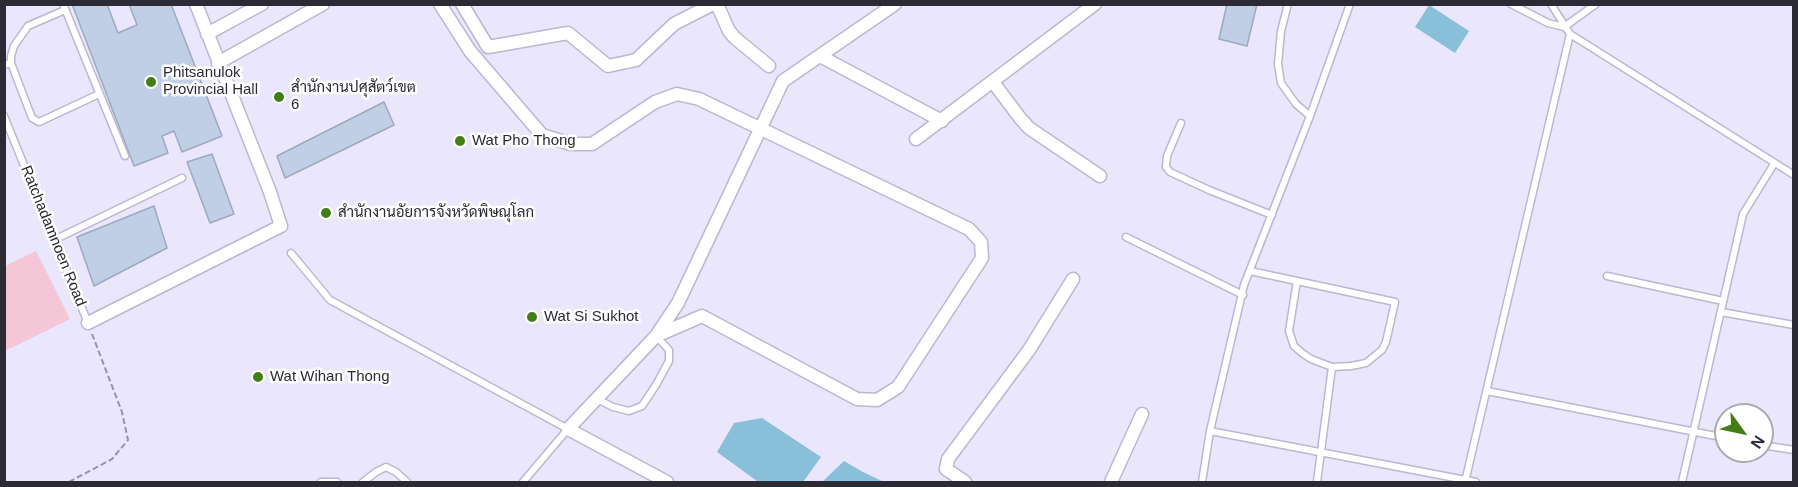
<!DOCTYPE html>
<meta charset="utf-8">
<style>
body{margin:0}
#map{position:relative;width:1798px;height:487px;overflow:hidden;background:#eae6fb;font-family:Helvetica,sans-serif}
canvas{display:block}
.frame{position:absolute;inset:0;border:6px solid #2c2a34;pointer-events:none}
.north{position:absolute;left:1714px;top:403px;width:60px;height:60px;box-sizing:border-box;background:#fff;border:2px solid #abaaae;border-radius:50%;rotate:123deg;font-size:16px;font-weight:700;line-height:24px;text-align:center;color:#2c2a34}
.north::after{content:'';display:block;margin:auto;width:21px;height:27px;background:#427d17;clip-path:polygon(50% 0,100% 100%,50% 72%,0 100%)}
</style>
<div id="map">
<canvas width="1798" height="487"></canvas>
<div class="frame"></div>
<div class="north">N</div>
</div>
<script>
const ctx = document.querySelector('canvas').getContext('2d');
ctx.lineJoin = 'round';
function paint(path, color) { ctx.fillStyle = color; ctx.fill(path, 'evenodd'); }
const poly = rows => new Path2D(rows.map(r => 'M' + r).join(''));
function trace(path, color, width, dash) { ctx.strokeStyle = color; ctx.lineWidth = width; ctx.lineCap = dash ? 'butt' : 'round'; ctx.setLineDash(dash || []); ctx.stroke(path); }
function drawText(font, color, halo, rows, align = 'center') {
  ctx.font = font + ' Helvetica,Sarabun,sans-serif'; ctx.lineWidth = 5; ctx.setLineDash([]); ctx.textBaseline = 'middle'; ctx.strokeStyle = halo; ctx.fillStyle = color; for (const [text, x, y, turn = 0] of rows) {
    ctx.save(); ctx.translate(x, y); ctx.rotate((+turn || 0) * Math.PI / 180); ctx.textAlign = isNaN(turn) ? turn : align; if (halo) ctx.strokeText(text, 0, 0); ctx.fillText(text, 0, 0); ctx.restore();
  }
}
paint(poly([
 [36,251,70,319,5,351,5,266]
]), '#f4c7d6');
paint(poly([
 [1429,5,1469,31,1455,53,1415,27],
 [762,418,821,457,803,482,757,481,717,452,734,423],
 [844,461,863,472,884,482,822,482]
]), '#8abfda');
const building = poly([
 [72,4,107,4,118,33,137,25,129,4,171,4,222,136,182,152,174,131,162,136,168,153,134,166,72,4],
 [1227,4,1257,4,1247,46,1219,39,1227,4],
 [384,102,394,125,285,178,277,156,384,102],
 [212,154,234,214,210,223,187,162,212,154],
 [154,206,167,248,94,286,77,237,154,206]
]);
paint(building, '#c1cfe6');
trace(building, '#9da9c0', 1.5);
const lane = poly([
 [63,4,125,156],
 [1288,4,1281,31,1278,64,1281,83,1296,104,1310,116],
 [1350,4,1310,116,1244,285,1210,431,1476,482],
 [1511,4,1548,23,1564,27,1596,4],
 [1570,34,1794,175],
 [11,63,32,118,39,122,99,94],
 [4,65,11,63,11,56,14,46,28,26,65,10],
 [4,116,88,323],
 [1181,123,1167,156,1166,167,1170,172,1209,190,1272,215],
 [1126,237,1243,295],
 [54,240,182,178],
 [291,253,330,300,568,429,523,482],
 [1250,271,1297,281,1395,302,1386,342,1382,350,1366,363,1351,366,1332,367,1311,359,1302,353,1294,346,1289,331,1297,281],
 [1607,276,1723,301],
 [1721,312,1794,325],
 [1487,391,1726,438],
 [597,399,613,407,629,411,642,406,656,385,669,361,669,350,656,336],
 [1762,445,1794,450],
 [321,482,337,482],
 [363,482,376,472,386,467,396,472,407,482],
 [1202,482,1210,431],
 [1317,482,1332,367],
 [1465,482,1570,34,1551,4],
 [1682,482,1743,214,1774,164]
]);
const street = poly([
 [440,4,470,51,542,135,571,144,592,144,655,102,677,94,699,99,969,229,981,242,982,258,898,387,877,400,857,399,702,316,656,336],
 [462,4,488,47,568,33,608,66,636,60,674,24,713,4],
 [717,4,729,31,735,38,769,66],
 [207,34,262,4],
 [820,56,942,121],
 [218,63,323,4],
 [993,82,1020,118,1029,128,1100,176],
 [916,139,1095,4],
 [88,323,281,226,270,192,196,4],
 [667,482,568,429,656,336,678,303,783,81,895,4],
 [965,482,946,469,948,459,1029,350,1073,279],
 [1111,482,1142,414]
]);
trace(lane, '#bcb7d0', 9);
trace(street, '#bcb7d0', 15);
trace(poly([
 [69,482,112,459,128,440,122,412,92,334]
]), '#9794a4', 2, [6, 3]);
trace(lane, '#fff', 6);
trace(street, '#fff', 12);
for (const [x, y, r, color] of [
 [151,82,6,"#427d17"],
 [279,97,6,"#427d17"],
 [460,141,6,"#427d17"],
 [326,213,6,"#427d17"],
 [532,317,6,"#427d17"],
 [258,377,6,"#427d17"]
]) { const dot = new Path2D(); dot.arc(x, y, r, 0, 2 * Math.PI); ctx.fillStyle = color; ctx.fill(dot); trace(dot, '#fff', 2); }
drawText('15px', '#2c2a34', '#fff', [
 ["Phitsanulok",163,73],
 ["Provincial Hall",163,90],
 ["สำนักงานปศุสัตว์เขต",291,88],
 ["6",291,105],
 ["Wat Pho Thong",472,141],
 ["สำนักงานอัยการจังหวัดพิษณุโลก",338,213],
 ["Wat Si Sukhot",544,317],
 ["Wat Wihan Thong",270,377]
], 'left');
drawText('15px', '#2c2a34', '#fff', [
 ["Ratchadamnoen Road",53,236,68]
]);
</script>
